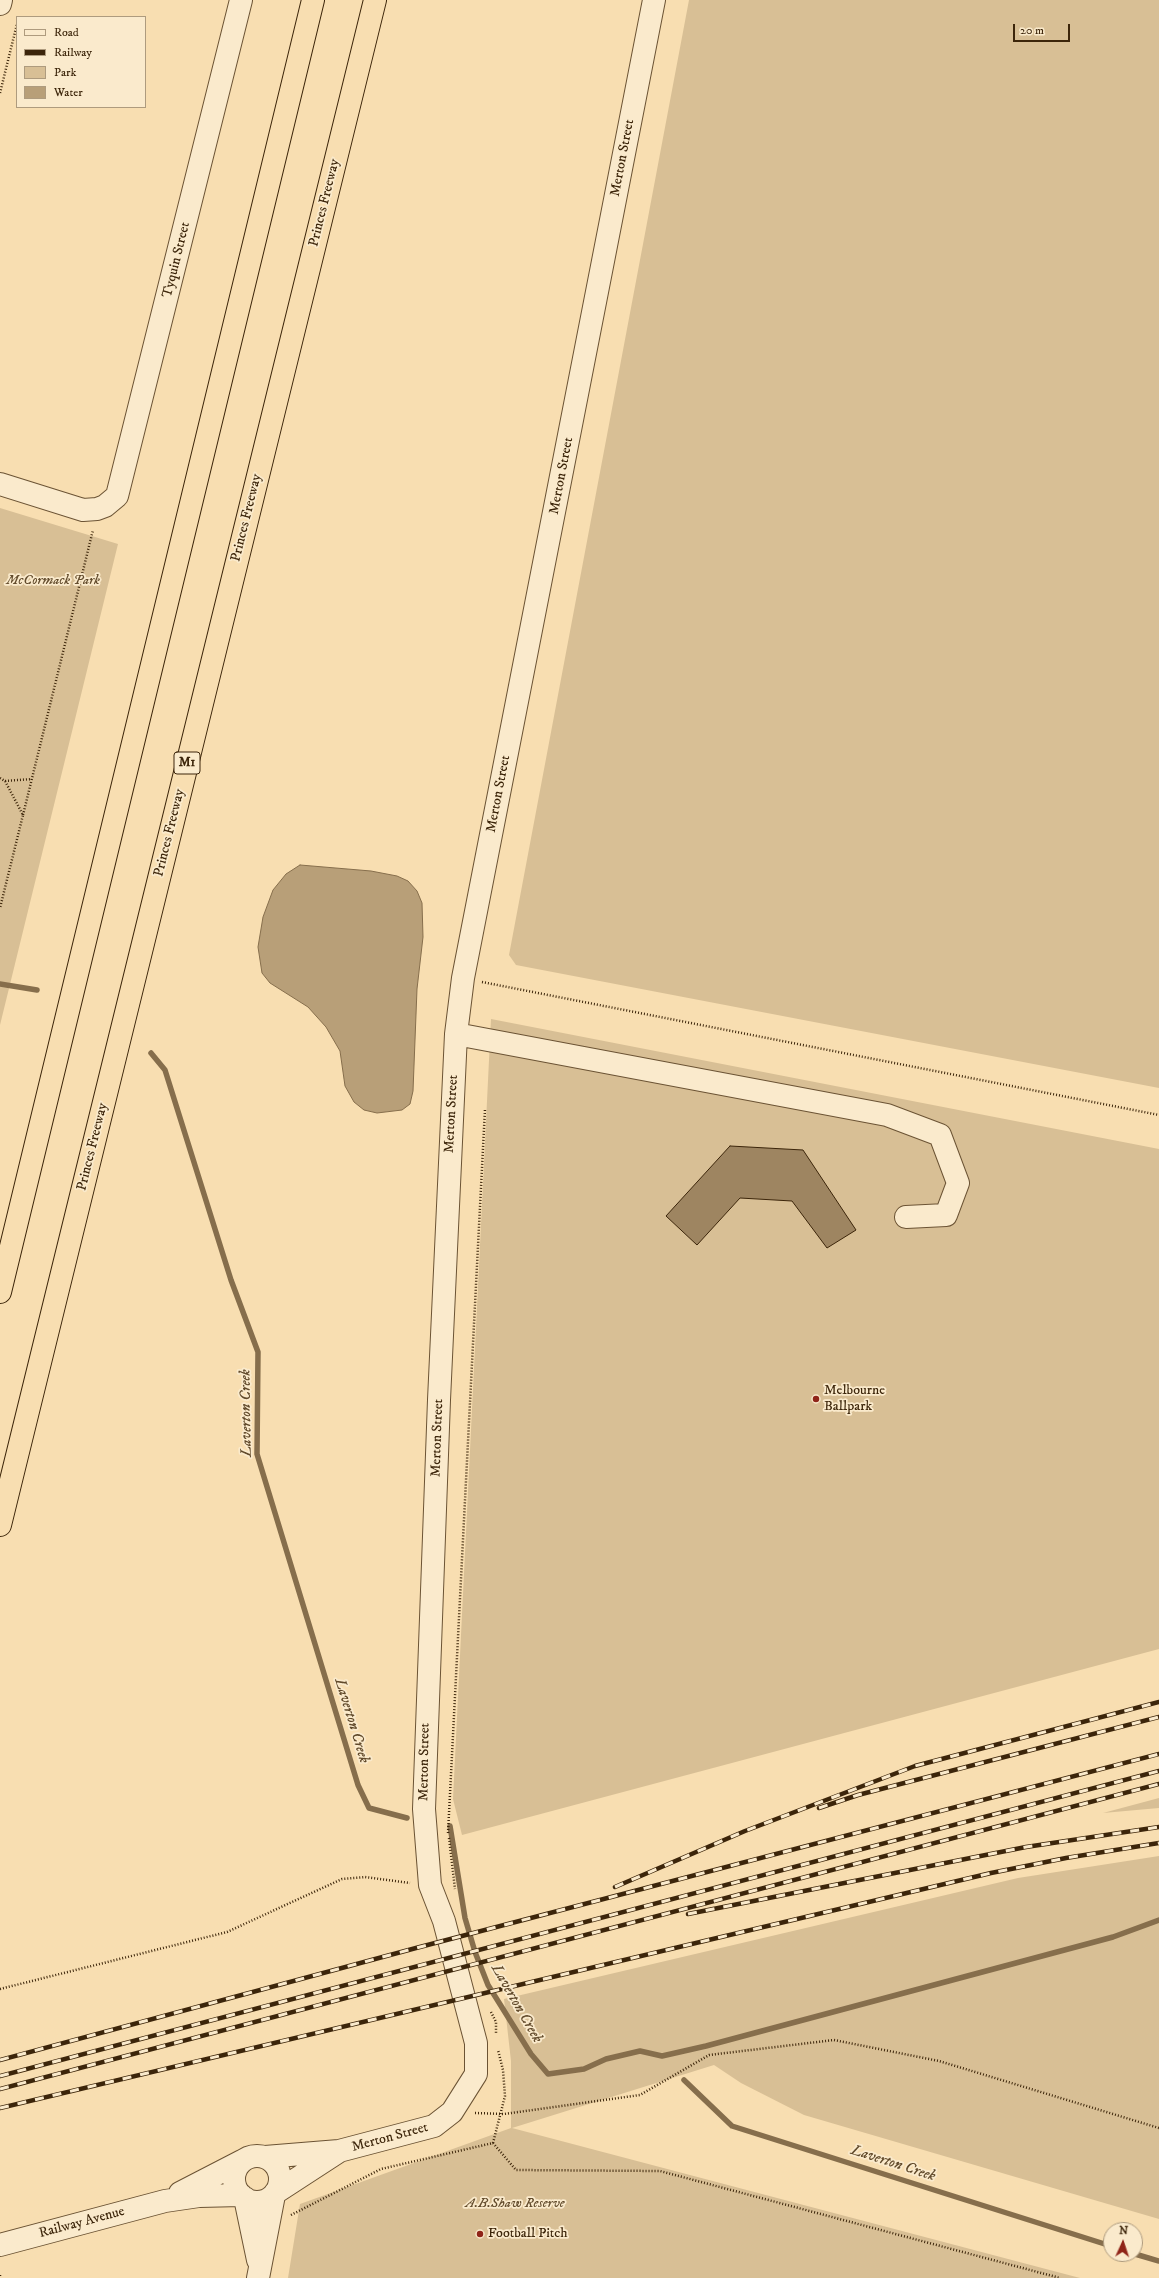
<!DOCTYPE html>
<style>
body{margin:0}
#map{position:relative;width:1159px;height:2278px;overflow:hidden;background:#f8deb1;font-family:"IM FELL DW Pica",serif}
canvas{display:block}
.legend{position:absolute;left:16px;top:16px;width:130px;height:92px;box-sizing:border-box;background:#faeacc;border:1px solid #ae9b7e;margin:0;padding:5px 7px;list-style:none;font-size:12px;color:#3c250a}
.legend li{display:flex;align-items:center;gap:8px;height:20px}
.legend b{width:20px;border:1px solid #ae9b7e}
.north{position:absolute;left:1103px;top:2222px;width:40px;height:40px;box-sizing:border-box;background:#faeacc;border:1px solid #ae9b7e;border-radius:50%;rotate:3deg;font-size:11px;font-weight:700;line-height:16px;text-align:center;color:#3c250a}
.north::after{content:'';display:block;margin:auto;width:14px;height:18px;background:#8f2418;clip-path:polygon(50% 0,100% 100%,50% 72%,0 100%)}
.scale{position:absolute;left:1013px;top:24px;width:57px;height:18px;box-sizing:border-box;border:2px solid #3c250a;border-top:0;padding-left:5px;font-size:12px;line-height:14px;white-space:nowrap;color:#3c250a;-webkit-text-stroke:3px #faeacc;paint-order:stroke}
</style>
<div id="map">
<canvas width="1159" height="2278"></canvas>
<ul class="legend">
<li><b style="height:5px;background:#faeacc"></b>Road</li>
<li><b style="height:5px;background:#3c250a"></b>Railway</li>
<li><b style="height:11px;background:#d8bf95"></b>Park</li>
<li><b style="height:11px;background:#b89f78"></b>Water</li>
</ul>
<div class="north">N</div>
<div class="scale">20 m</div>
</div>
<script>
const ctx = document.querySelector('canvas').getContext('2d');
ctx.lineJoin = 'round';
function paint(path, color) { ctx.fillStyle = color; ctx.fill(path, 'evenodd'); }
const poly = rows => new Path2D(rows.map(r => 'M' + r).join(''));
function trace(path, color, width, dash) { ctx.strokeStyle = color; ctx.lineWidth = width; ctx.lineCap = dash ? 'butt' : 'round'; ctx.setLineDash(dash || []); ctx.stroke(path); }
function drawText(font, color, halo, rows, align = 'center') {
  ctx.font = font + ' "IM FELL DW Pica",serif'; ctx.lineWidth = 3.5; ctx.setLineDash([]); ctx.textBaseline = 'middle'; ctx.strokeStyle = halo; ctx.fillStyle = color; for (const [text, x, y, turn = 0] of rows) {
    ctx.save(); ctx.translate(x, y); ctx.rotate((+turn || 0) * Math.PI / 180); ctx.textAlign = isNaN(turn) ? turn : align; if (halo) ctx.strokeText(text, 0, 0); ctx.fillText(text, 0, 0); ctx.restore();
  }
}
paint(poly([
 [689,0,1159,0,1159,1088,516,965,509,955],
 [0,508,118,544,0,1025],
 [491,1019,1159,1149,1159,1649,462,1835,453,1799],
 [1159,1798,1159,1808,1103,1813],
 [1159,1856,1159,2219,804,2115,741,2083,714,2065,512,2128,1080,2278,288,2278,300,2204,511,2128,511,2061,504,1999,1018,1878]
]), '#d8bf95');
const water = poly([
 [300,865,371,871,397,876,408,881,417,891,422,903,423,937,417,989,413,1091,410,1104,402,1110,377,1113,364,1110,354,1102,345,1086,340,1051,326,1027,308,1007,270,983,262,973,258,947,263,917,273,890,286,874,300,865]
]);
paint(water, '#b89f78');
trace(water, '#866e4c', 1);
trace(poly([
 [0,984,37,990],
 [151,1053,165,1070,231,1280,258,1352,257,1454,358,1785,369,1808,407,1818],
 [450,1826,465,1918,475,1952,488,1985,531,2054,548,2074,584,2069,606,2059,640,2051,662,2056,706,2046,1113,1937,1159,1920],
 [684,2080,732,2126,1111,2246],
 [1135,2254,1159,2261]
]), '#866e4c', 5.5);
const building = poly([
 [730,1146,803,1150,856,1230,827,1248,792,1201,740,1198,697,1245,666,1216,730,1146]
]);
paint(building, '#9e8561');
trace(building, '#3c250a', 1);
const minor = poly([
 [0,4,1,0],
 [0,484,83,510,97,509,105,506,117,496,241,0],
 [456,1034,887,1115,940,1135,958,1183,946,1215,906,1217],
 '234 2179a23 23 0 1 1 46 0a23 23 0 1 1-46 0Z',
 [265,2157,339,2151,434,2126,452,2112,476,2074,476,2043,444,1921,430,1885,424,1809,439,1400,456,1034,463,978,654,0],
 [180,2193,242,2161],
 [275,2193,338,2152],
 [245,2198,258,2260],
 [0,2245,165,2201,199,2196,241,2195],
 [258,2278,274,2195]
]);
const highway = poly([
 [0,1292,313,0],
 [0,1525,375,0]
]);
trace(minor, '#6b5334', 24);
trace(highway, '#3c250a', 24);
trace(poly([
 [0,93,17,24],
 [0,778,5,781,23,815,0,908],
 [5,781,32,779],
 [23,815,93,530],
 [482,982,1159,1115],
 [448,1833,485,1109],
 [449,1838,455,1889],
 [0,1989,227,1932,342,1879,365,1877,410,1883],
 [491,2012,496,2022,496,2033],
 [475,2113,504,2114,640,2095,709,2055,834,2040,939,2061,1159,2128],
 [493,2143,505,2096,503,2070,498,2050],
 [493,2143,516,2170,660,2171,1060,2278],
 [291,2215,381,2169,493,2143],
 [0,2275,0,2278]
]), '#3c250a', 2.5, [1, 2]);
trace(minor, '#faeacc', 22);
trace(highway, '#f8deb1', 22);
const rail = poly([
 [819,1808,858,1795,1159,1717],
 [615,1887,745,1831,915,1766,1159,1702],
 [688,1914,1026,1847,1159,1827],
 [0,2060,416,1948,1159,1754],
 [0,2076,1159,1771],
 [0,2089,1159,1784],
 [0,2108,991,1873,1066,1858,1159,1843]
]);
trace(rail, '#3c250a', 4.5);
trace(rail, '#faeacc', 3, [9]);
for (const [x, y, r, color] of [
 [816,1399,4,"#8f2418"],
 [480,2234,4,"#8f2418"]
]) { const dot = new Path2D(); dot.arc(x, y, r, 0, 2 * Math.PI); ctx.fillStyle = color; ctx.fill(dot); trace(dot, '#faeacc', 1.5); }
for (const [x, y, w] of [
 [187,763,26]
]) { const box = new Path2D(); box.roundRect(x - w / 2, y - 11, w, 22, 3); ctx.fillStyle = '#faeacc'; ctx.fill(box); trace(box, '#3c250a', 1); }
drawText('bold 13px', '#3c250a', null, [
 ["M1",187,763]
]);
drawText('14px', '#3c250a', '#faeacc', [
 ["Merton Street",623,158,-79],
 ["Princes Freeway",325,203,-76],
 ["Tyquin Street",177,260,-76],
 ["Merton Street",562,476,-79],
 ["Princes Freeway",247,518,-76],
 ["Merton Street",499,794,-79],
 ["Princes Freeway",170,833,-76],
 ["Merton Street",452,1114,-87],
 ["Princes Freeway",93,1147,-76],
 ["Merton Street",438,1438,-88],
 ["Merton Street",425,1762,-89],
 ["Merton Street",390,2138,-15],
 ["Railway Avenue",82,2223,-15]
]);
drawText('italic 14px', '#634c2d', '#faeacc', [
 ["McCormack Park",53,581],
 ["A.B.Shaw Reserve",515,2204]
]);
drawText('14px', '#3c250a', '#faeacc', [
 ["Melbourne",824,1391],
 ["Ballpark",824,1407],
 ["Football Pitch",488,2234]
], 'left');
drawText('italic 15px', '#614a2b', '#faeacc', [
 ["Laverton Creek",247,1413,-91],
 ["Laverton Creek",351,1721,73],
 ["Laverton Creek",516,2004,60],
 ["Laverton Creek",893,2164,18]
]);
</script>
